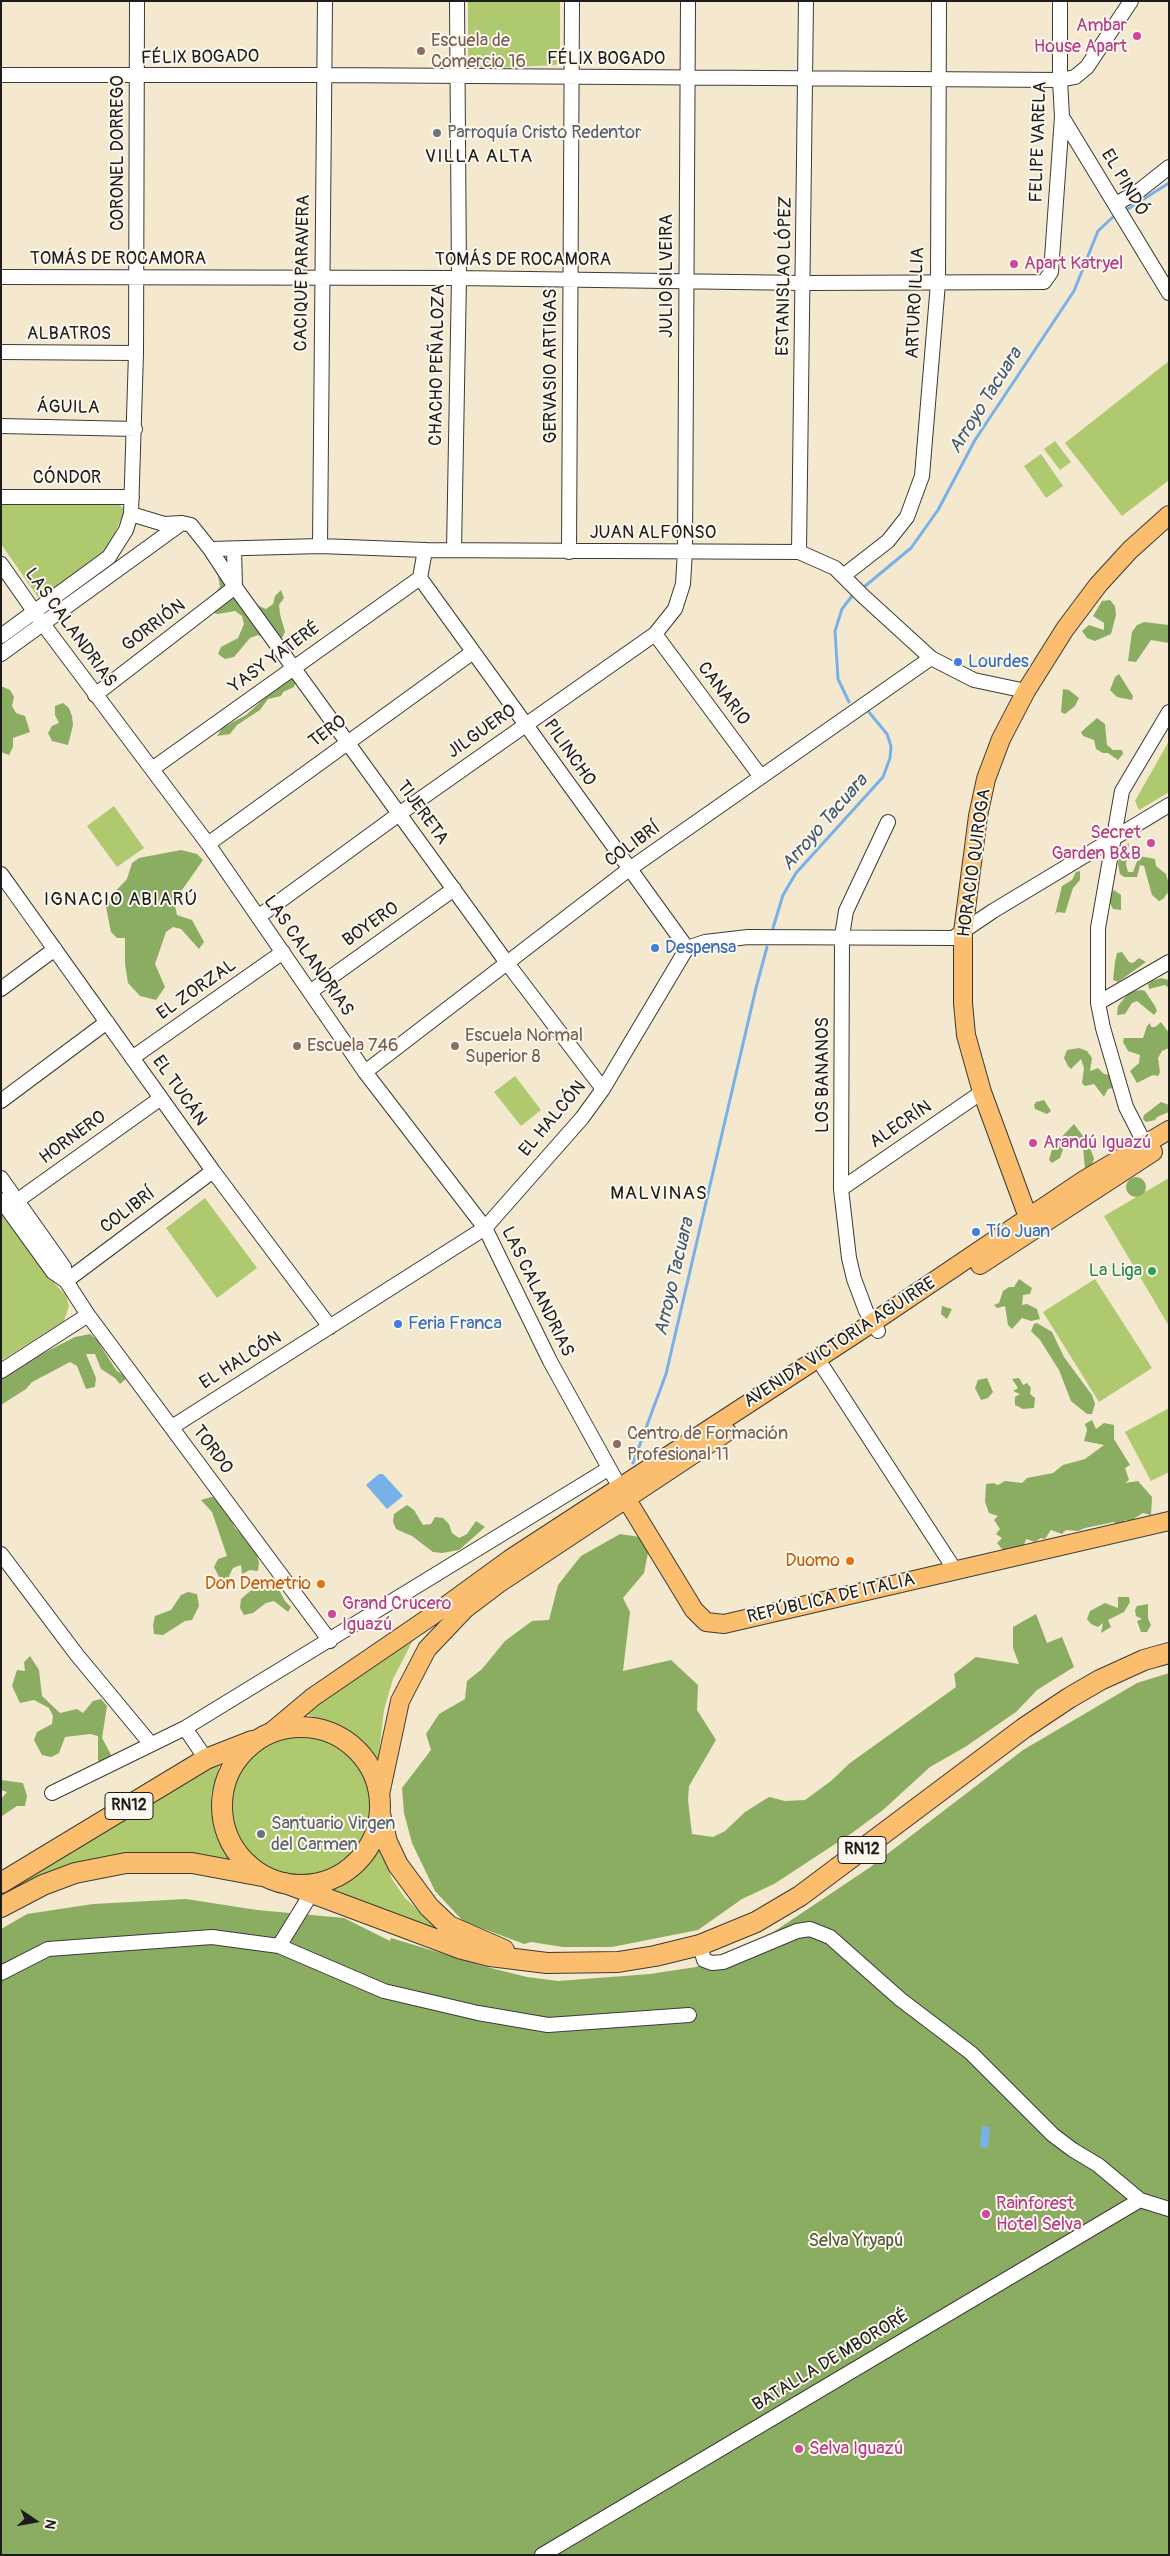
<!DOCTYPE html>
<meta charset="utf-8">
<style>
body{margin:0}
#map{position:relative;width:1170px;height:2556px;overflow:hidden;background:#f4e8cf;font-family:Pangolin,sans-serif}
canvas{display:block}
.frame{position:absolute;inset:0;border:2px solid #1c1c1c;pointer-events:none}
.north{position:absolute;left:10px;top:2496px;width:50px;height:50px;-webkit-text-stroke:4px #fbf7ec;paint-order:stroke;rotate:102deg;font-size:14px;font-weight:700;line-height:20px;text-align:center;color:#1c1c1c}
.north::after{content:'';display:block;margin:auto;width:18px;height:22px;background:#1c1c1c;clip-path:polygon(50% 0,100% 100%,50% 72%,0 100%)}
</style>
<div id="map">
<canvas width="1170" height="2556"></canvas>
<div class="frame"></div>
<div class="north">N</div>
</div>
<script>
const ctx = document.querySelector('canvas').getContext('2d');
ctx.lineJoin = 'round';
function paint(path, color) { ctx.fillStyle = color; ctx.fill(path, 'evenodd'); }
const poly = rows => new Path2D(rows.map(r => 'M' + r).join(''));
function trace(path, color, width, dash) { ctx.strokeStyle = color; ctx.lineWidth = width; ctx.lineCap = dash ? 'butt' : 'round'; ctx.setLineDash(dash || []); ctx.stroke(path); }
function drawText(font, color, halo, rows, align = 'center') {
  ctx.font = font + ' Pangolin,sans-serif'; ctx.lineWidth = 4; ctx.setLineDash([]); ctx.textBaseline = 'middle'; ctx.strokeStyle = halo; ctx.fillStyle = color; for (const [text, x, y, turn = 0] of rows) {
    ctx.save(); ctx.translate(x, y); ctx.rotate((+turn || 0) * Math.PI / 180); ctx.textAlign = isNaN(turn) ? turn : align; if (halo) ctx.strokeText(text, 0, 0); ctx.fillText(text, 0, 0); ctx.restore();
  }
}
paint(poly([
 [468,1,560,1,560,60,556,65,472,69,468,66],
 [1169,361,1169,480,1122,516,1065,443],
 [1055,441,1071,462,1060,470,1044,449],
 [1041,454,1063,486,1046,498,1024,466],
 [1,503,118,503,125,510,105,555,40,600,1,544],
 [1169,741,1169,792,1139,810,1135,801],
 [114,806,144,848,117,867,87,826],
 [515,1076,541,1110,521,1126,494,1092],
 [1169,1178,1169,1326,1104,1216],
 [205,1198,257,1268,217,1298,166,1228],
 [1,1210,49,1277,66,1296,69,1306,64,1321,1,1361],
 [1095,1279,1152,1368,1099,1402,1043,1312],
 [1169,1408,1169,1472,1151,1481,1125,1432],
 [429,1623,412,1642,393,1679,384,1710,378,1760,364,1742,343,1726,308,1715,291,1715],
 '230 1807a71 71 0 1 1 142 0a71 71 0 1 1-142 0Z',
 [221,1760,211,1795,214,1819,225,1847,237,1864,170,1854,1,1899,1,1889],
 [379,1840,392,1879,405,1898,432,1923,455,1939,320,1891,342,1885,359,1872]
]), '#afc96f');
paint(poly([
 [217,570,259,606,266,609,273,604,275,596,281,590,284,598,279,605,280,614,285,632,281,640,273,643,258,635,250,638,234,657,225,659,218,654,221,647,238,638,244,624,242,616,235,611,218,614,209,612,204,605,220,587],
 [1110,600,1115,606,1116,615,1111,634,1095,641,1087,638,1082,631,1089,625,1104,630,1104,623,1093,616,1102,601],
 [1144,622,1169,625,1169,643,1151,640,1136,662,1128,661,1132,632,1137,625],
 [1119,674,1133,696,1132,700,1117,697,1110,690,1115,677],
 [288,677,296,681,294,687,283,692,281,696,268,699,260,710,237,725,230,734,217,736,222,728,246,715],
 [1,686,10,690,14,697,12,706,16,713,25,716,30,732,13,738,13,747,9,755,1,752],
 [1063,689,1069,690,1079,698,1075,706,1065,714,1061,712],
 [63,703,69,708,72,716,73,725,68,745,52,741,48,733,52,726,59,723,55,715,55,706],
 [1097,718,1105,724,1107,745,1113,750,1122,750,1123,754,1118,760,1108,753,1103,753,1096,749,1094,740,1083,736,1081,732],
 [1129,843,1126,864,1128,872,1133,872,1139,856,1155,859,1156,866,1166,874,1169,885,1169,891,1163,899,1159,901,1152,895,1144,866,1140,865,1137,877,1124,877,1120,874,1118,864,1120,851],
 [181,850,197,854,203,860,182,890,175,906,177,915,192,920,204,942,199,949,181,929,173,927,166,932,155,964,165,987,156,1000,140,996,128,983,125,964,125,938,117,938,111,932,106,907,109,898,127,879,132,863,139,858],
 [1080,871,1080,880,1073,888,1065,913,1057,912,1055,915,1062,886,1072,880,1076,872],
 [1114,890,1121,895,1121,910,1113,909,1109,901,1110,893],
 [1122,952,1129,962,1133,963,1139,958,1146,962,1118,982,1113,980,1115,962,1117,953],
 [1161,978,1169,980,1169,988,1165,985,1149,989,1148,984,1152,981],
 [1141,990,1145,991,1155,1006,1157,1011,1154,1015,1137,1001,1132,1003,1125,1014,1117,1015,1118,1006,1126,996,1133,991],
 [1161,1022,1169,1033,1169,1048,1162,1051,1158,1058,1160,1072,1158,1076,1153,1075,1137,1083,1130,1071,1139,1063,1140,1055,1128,1051,1123,1042,1124,1038,1143,1038,1147,1026,1150,1023,1151,1027,1155,1027],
 [1079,1048,1087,1051,1092,1058,1090,1071,1098,1068,1104,1074,1112,1075,1116,1087,1108,1089,1104,1097,1094,1084,1085,1086,1082,1083,1084,1068,1081,1059,1071,1069,1068,1066,1064,1058,1067,1050],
 [1044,1100,1051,1111,1047,1114,1035,1109,1034,1105,1036,1102],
 [1161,1102,1169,1105,1169,1112,1157,1117,1155,1120,1146,1122,1143,1119,1144,1115],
 [1074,1124,1089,1144,1094,1159,1091,1167,1085,1170,1083,1147,1078,1141,1074,1140,1065,1144,1060,1158,1052,1163,1049,1160,1053,1146],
 '1126 1187a10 10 0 1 1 20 0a10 10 0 1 1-20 0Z',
 [1019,1279,1032,1288,1030,1294,1023,1295,1022,1305,1027,1304,1037,1309,1040,1319,1031,1321,1022,1318,1012,1329,1008,1325,1005,1306,997,1308,994,1305,999,1303,1003,1291,1009,1287,1014,1287],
 [942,1306,952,1309,947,1319,941,1314],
 [1037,1323,1052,1332,1064,1357,1092,1395,1095,1404,1092,1414,1087,1414,1071,1401,1059,1370,1040,1340,1031,1331,1034,1324],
 [90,1334,97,1340,116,1370,127,1378,120,1384,115,1378,101,1369,95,1354,86,1354,96,1378,95,1387,86,1389,77,1366,70,1362,32,1382,26,1389,1,1405,1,1380,22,1364,75,1337],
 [987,1378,993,1392,988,1398,981,1400,975,1388,978,1380],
 [1019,1378,1023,1385,1027,1383,1031,1388,1030,1394,1035,1398,1034,1408,1023,1409,1015,1405,1015,1397,1020,1394,1013,1391,1018,1388,1012,1379],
 [1092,1420,1096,1429,1104,1423,1114,1425,1114,1439,1130,1465,1125,1468,1129,1480,1125,1483,1138,1481,1152,1497,1151,1515,1143,1513,1130,1521,1125,1520,1121,1526,1114,1522,1085,1528,1078,1531,1066,1530,1062,1534,1051,1530,1045,1539,1041,1538,1035,1542,1026,1539,1023,1548,1018,1547,1015,1552,1002,1549,997,1543,1002,1538,996,1534,1000,1529,994,1520,998,1516,989,1513,985,1502,986,1484,993,1483,998,1485,1005,1481,1022,1483,1027,1478,1053,1473,1063,1465,1085,1459,1104,1445,1084,1441,1087,1430,1085,1424],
 [211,1497,220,1498,235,1528,254,1547,259,1562,258,1571,250,1570,242,1574,241,1565,233,1568,229,1576,230,1584,222,1583,214,1567,218,1559,227,1556,212,1512,201,1500],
 [407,1505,414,1510,423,1525,431,1524,435,1517,443,1518,449,1524,452,1533,459,1538,467,1534,476,1521,485,1527,459,1550,442,1553,433,1552,412,1536,396,1529,393,1522,394,1514],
 [620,1534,640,1537,648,1553,644,1573,623,1598,630,1612,623,1671,671,1660,698,1685,697,1710,716,1740,689,1786,688,1800,692,1834,713,1837,725,1831,745,1812,769,1797,785,1801,805,1800,831,1781,850,1763,956,1687,954,1674,976,1657,1019,1664,1013,1648,1013,1627,1036,1614,1047,1643,1062,1637,1074,1667,1037,1690,1016,1712,965,1747,930,1767,883,1810,852,1833,774,1884,742,1899,698,1930,612,1947,563,1947,531,1942,524,1944,463,1921,435,1891,412,1843,404,1813,402,1788,431,1750,426,1734,439,1714,465,1699,467,1681,482,1669,505,1641,532,1621,549,1620,558,1585,569,1571,581,1556],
 [262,1581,270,1581,277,1586,285,1601,291,1607,288,1612,274,1601,266,1603,253,1613,244,1615,240,1608,241,1599],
 [188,1592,197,1594,199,1606,192,1620,185,1621,163,1635,154,1634,153,1625,155,1616,171,1610,181,1595],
 [1118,1597,1129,1597,1130,1602,1124,1612,1108,1620,1111,1627,1101,1633,1103,1623,1098,1627,1091,1624,1087,1619,1090,1611,1105,1603,1118,1608],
 [1148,1604,1148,1618,1151,1625,1147,1632,1141,1632,1137,1621,1142,1619,1136,1616,1135,1610,1137,1606],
 [30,1656,39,1670,42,1696,60,1713,77,1709,83,1713,93,1701,101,1699,107,1706,102,1738,115,1762,103,1768,98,1760,98,1736,90,1734,65,1737,59,1753,51,1757,42,1755,34,1740,37,1732,52,1724,53,1716,49,1708,34,1700,20,1703,12,1686,17,1670,25,1671,24,1662],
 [1169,1673,1169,2555,1,2555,1,1929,27,1914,93,1904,186,1899,257,1910,344,1918,390,1941,391,1938,487,1967,527,1977,558,1981,650,1974,696,1967,754,1945,869,1868,1023,1750,1137,1683],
 [1,1780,23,1783,27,1796,25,1806,17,1806,2,1816,1,1799,7,1792,1,1790]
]), '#8bad62');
paint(poly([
 [379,1474,383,1474,403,1496,387,1509,366,1485],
 [982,2126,990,2127,988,2148,980,2147]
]), '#78b1e8');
trace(poly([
 [1128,209,1169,183],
 [864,587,911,548,938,510,975,440,1074,291,1098,231,1113,217],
 [849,702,838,679,835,631,842,609,852,596],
 [773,928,783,895,796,873,883,777,890,758,891,746,887,734,868,711],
 [633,1463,666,1374,756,988,767,947]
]), '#78b1e8', 3);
const minor = poly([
 [1,75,325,75,1060,80,1075,77,1087,67,1131,1],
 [1062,117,1169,293],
 [1116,204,1140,190,1169,167],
 [1,277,459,278,804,283,1044,282,1051,272,1062,117,1060,80,1060,1],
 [1,352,136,353],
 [1,426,135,429],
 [1,497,132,497],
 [131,514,164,524,182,523,191,525,210,549,320,546,425,550,799,552,835,568,863,596,931,658,974,680,1026,691],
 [320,546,325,1],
 [234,549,235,587,507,963,603,1089],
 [425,550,420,578,687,948],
 [454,550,459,278,457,1],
 [569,552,572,1],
 [799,552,806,1],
 [1,564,43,624,208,844,365,1072,485,1228,550,1361,624,1495],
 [843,576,888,541,907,517,922,476,938,283,939,1],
 [655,634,761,777],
 [1,636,109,557,126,530,131,514,136,353,137,1],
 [1,654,182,523],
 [95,695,235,587,210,549],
 [152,769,420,578],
 [208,844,473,652],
 [1,874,213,1171,330,1327],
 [258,917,399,814,655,634,675,609,683,584,685,551,688,1],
 [1,989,55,949],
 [310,992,454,889],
 [1098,1003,1169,962],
 [132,1058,283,952],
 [365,1072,628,870,931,658],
 [1,1101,107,1022],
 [1149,1152,1126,1107,1103,1028,1098,1003,1098,928,1122,791,1169,712],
 [1,1178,64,1267,66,1281],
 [841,1189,982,1092],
 [1,1200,53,1272,66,1281,88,1315,330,1641],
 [7,1208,161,1098],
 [66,1281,213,1171],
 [878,1331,866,1311,854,1279,849,1258,841,1189,842,936,846,911,888,822],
 [823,1367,955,1570],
 [1,1371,88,1315],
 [172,1427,485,1228,582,1118,603,1089,687,948,705,942,748,937,953,938,993,911,1169,805],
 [1,1554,77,1655,150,1743],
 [185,1728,206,1759],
 [52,1793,185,1728,608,1469],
 [700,1945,704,1960,712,1963,723,1962,797,1931,810,1929,830,1937,900,1999,971,2053,1053,2135,1073,2150,1098,2165,1140,2200,1169,2209],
 [279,1946,311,1894,313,1884],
 [1,1973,48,1949,212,1937,279,1946,384,1991,478,2013,548,2025,689,2015],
 [542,2555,1140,2200]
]);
const major = poly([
 [1032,1228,982,1092,966,1035,963,1003,963,932,978,816,986,779,1001,739,1026,691,1065,629,1098,585,1130,550,1169,515],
 [980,1265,1153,1152],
 [627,1500,694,1610,706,1622,724,1624,1169,1521],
 [270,1733,313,1697,433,1615,510,1559,872,1323,1084,1180,1169,1130],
 [379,1799,400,1701,427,1649,465,1609,498,1584,727,1432]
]);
const highway = poly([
 '222 1806a79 79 0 1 1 158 0a79 79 0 1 1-158 0Z',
 [380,1814,387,1842,398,1865,429,1907,449,1926,504,1950],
 [1,1883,206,1759,252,1741],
 [285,1883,459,1948,490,1956,547,1963,618,1962,655,1956,700,1945,756,1922,800,1896,1024,1728,1069,1698,1100,1680,1144,1660,1169,1653],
 [1,1907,43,1885,75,1873,126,1863,192,1863,262,1876]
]);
trace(minor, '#3c3b37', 16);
trace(major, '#3c3b37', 20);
trace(highway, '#3c3b37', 22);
trace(minor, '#fff', 14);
trace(major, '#fbbd6e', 18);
trace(highway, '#fbbd6e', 20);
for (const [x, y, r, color] of [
 [1137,36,5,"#d1479c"],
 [421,51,5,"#8d6e63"],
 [437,133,5,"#6b7280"],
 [1014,264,5,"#d1479c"],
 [958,662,5,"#3f7fe0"],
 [1151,843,5,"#d1479c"],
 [655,948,5,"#3f7fe0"],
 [297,1046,5,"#8d6e63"],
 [455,1046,5,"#8d6e63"],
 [1033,1143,5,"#d1479c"],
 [976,1232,5,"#3f7fe0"],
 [1152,1271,5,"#2e9e5b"],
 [398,1324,5,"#3f7fe0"],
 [617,1444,5,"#8d6e63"],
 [850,1561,5,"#e8710a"],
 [321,1584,5,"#e8710a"],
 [332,1614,5,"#d1479c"],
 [261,1834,5,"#6b7280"],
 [986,2214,5,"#d1479c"],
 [799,2449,5,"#d1479c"]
]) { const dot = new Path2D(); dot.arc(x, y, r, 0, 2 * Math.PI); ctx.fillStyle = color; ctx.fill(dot); trace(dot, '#fbf7ec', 2); }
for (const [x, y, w] of [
 [129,1806,48],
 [862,1850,48]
]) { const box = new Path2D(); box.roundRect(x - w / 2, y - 13.5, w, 27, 4); ctx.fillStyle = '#fbf7ec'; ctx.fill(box); trace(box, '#1c1c1c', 1); }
drawText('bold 16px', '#1c1c1c', null, [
 ["RN12",129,1806],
 ["RN12",862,1850]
]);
drawText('18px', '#b23c85', '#fbf7ec', [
 ["Ambar",1127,26,"right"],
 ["House Apart",1127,47,"right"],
 ["Apart Katryel",1024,264],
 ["Secret",1141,833,"right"],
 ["Garden B&B",1141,854,"right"],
 ["Arandú Iguazú",1043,1143],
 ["Grand Crucero",342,1604],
 ["Iguazú",342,1625],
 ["Rainforest",996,2204],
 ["Hotel Selva",996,2225],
 ["Selva Iguazú",809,2449]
], 'left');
drawText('18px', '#785e54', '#fbf7ec', [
 ["Escuela de",431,41],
 ["Comercio 16",431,62],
 ["Escuela Normal",465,1036],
 ["Superior 8",465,1057],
 ["Escuela 746",307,1046],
 ["Centro de Formación",627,1434],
 ["Profesional 11",627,1455]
], 'left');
drawText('18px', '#1c1c1c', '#fbf7ec', [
 ["FÉLIX BOGADO",200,58,-1],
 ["FÉLIX BOGADO",606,59],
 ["FELIPE VARELA",1039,142,-88],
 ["CORONEL DORREGO",118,153,-90],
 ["EL PINDÓ",1124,183,59],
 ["TOMÁS DE ROCAMORA",118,259],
 ["TOMÁS DE ROCAMORA",523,260],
 ["CACIQUE PARAVERA",303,273,-89],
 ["JULIO SILVEIRA",667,276,-90],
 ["ESTANISLAO LÓPEZ",785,276,-89],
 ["ARTURO ILLIA",916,303,-87],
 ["ALBATROS",69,334],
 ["CHACHO PEÑALOZA",438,365,-89],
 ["GERVASIO ARTIGAS",551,366,-90],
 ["ÁGUILA",68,408,1],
 ["CÓNDOR",67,478],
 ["JUAN ALFONSO",653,533],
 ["GORRIÓN",154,626,-37],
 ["LAS CALANDRIAS",70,628,54],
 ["YASY YATERÉ",275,658,-36],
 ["CANARIO",723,694,53],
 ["TERO",328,732,-36],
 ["JILGUERO",482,732,-35],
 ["PILINCHO",569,753,55],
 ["TIJERETA",422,813,54],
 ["COLIBRÍ",633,845,-36],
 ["HORACIO QUIROGA",975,863,-82],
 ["BOYERO",371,925,-35],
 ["LAS CALANDRIAS",308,956,55],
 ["EL ZORZAL",197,990,-35],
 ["LOS BANANOS",823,1075,-90],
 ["EL TUCÁN",179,1091,55],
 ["EL HALCÓN",553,1119,-50],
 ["ALECRÍN",901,1125,-34],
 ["HORNERO",73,1138,-36],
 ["COLIBRÍ",128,1211,-37],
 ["LAS CALANDRIAS",537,1292,64],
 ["AVENIDA VICTORIA AGUIRRE",840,1343,-33],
 ["EL HALCÓN",241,1361,-32],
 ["TORDO",212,1450,54],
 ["REPÚBLICA DE ITALIA",831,1599,-13],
 ["BATALLA DE MBORORÉ",831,2361,-31]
]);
drawText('18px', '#5b616d', '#fbf7ec', [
 ["Parroquía Cristo Redentor",447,133],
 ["Santuario Virgen",271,1824],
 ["del Carmen",271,1845]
], 'left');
drawText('18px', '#366cbe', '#fbf7ec', [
 ["Lourdes",968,662],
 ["Despensa",665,948],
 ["Tío Juan",986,1232],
 ["Feria Franca",408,1324]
], 'left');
drawText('18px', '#27864d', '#fbf7ec', [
 ["La Liga",1142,1271]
], 'right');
drawText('18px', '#c56008', '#fbf7ec', [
 ["Duomo",840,1561],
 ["Don Demetrio",311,1584]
], 'right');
drawText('18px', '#4f5939', '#fbf7ec', [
 ["Selva Yryapú",856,2241]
]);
ctx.letterSpacing = '1px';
drawText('19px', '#1c1c1c', '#fbf7ec', [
 ["VILLA ALTA",479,157],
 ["IGNACIO ABIARÚ",121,900],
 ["MALVINAS",659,1194]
]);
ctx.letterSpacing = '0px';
drawText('italic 19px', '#41586e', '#fbf7ec', [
 ["Arroyo Tacuara",986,401,-58],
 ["Arroyo Tacuara",825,823,-49],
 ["Arroyo Tacuara",675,1277,-77]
]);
</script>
